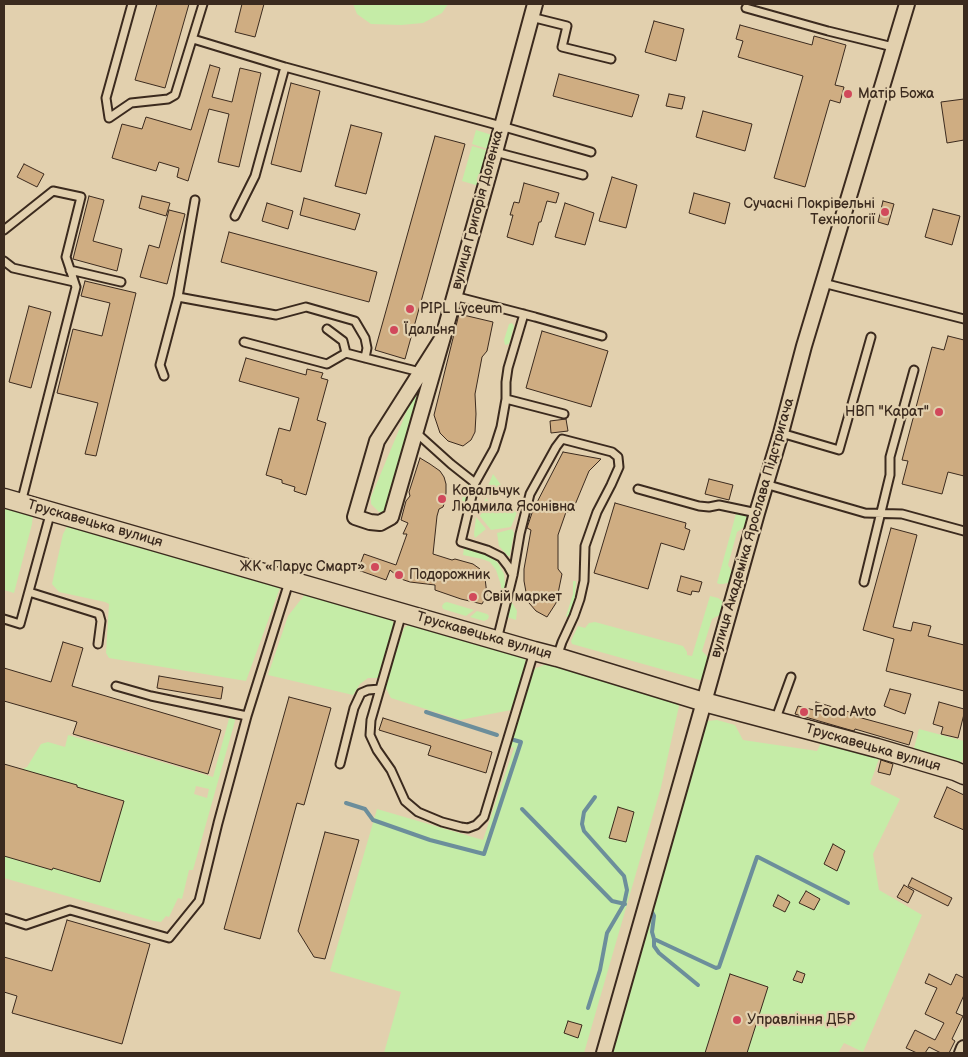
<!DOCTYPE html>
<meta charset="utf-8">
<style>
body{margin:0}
#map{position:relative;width:968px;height:1057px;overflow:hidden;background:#e2d0ae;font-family:"Balsamiq Sans",sans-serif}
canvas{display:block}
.frame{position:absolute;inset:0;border:5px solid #3b2a1e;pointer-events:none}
</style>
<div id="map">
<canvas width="968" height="1057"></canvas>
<div class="frame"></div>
</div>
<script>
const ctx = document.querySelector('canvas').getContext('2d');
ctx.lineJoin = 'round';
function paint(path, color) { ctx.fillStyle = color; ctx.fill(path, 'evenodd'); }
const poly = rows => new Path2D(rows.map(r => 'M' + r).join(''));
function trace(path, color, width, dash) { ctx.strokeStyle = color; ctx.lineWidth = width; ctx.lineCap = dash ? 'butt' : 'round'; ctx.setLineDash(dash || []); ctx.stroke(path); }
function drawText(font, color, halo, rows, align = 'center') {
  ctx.font = font + ' "Balsamiq Sans",sans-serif'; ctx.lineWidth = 4.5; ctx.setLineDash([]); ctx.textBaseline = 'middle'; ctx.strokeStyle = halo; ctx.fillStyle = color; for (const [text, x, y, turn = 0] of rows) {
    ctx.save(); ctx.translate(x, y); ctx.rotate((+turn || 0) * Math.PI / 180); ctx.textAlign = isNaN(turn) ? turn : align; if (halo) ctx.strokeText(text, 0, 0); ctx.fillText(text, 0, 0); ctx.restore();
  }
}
paint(poly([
 [353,4,448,4,442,13,423,23,401,25,371,24,357,14],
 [476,130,495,136,491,150,472,144],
 [472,146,489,151,479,186,462,181],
 [512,323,514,326,509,344,505,345,504,340,509,324],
 [419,388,422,389,387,512,379,512,371,504,371,497,416,389],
 [493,474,501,485,500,489,492,490,488,486],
 [469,484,465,510,462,511,460,510,461,508,462,501,464,486],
 [486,498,498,513,518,510,511,527,491,530,479,515],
 [4,505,33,513,32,524,14,593,4,590],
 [737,510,745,512,749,518,749,524,737,532,728,565,733,573,731,582,723,584,719,584,717,583],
 [476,517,486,529,475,538,474,534],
 [69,523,281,585,246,681,109,658,106,653,109,604,105,602,59,592,52,584,63,534],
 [512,529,514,533,510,554,510,556,508,556,499,546,497,533],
 [464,548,477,551,490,556,498,563,504,574,505,585,503,595,501,595,501,585,496,570,490,562,482,559,463,555],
 [573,581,576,581,575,597,573,608,569,618,566,616,573,594],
 [306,593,389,615,394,624,378,678,368,678,360,684,353,695,268,675,288,616],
 [710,596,718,598,725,603,724,609,721,614,712,619,702,651,707,656,708,659,703,679,700,680,572,644,571,641,578,626,585,628,589,623,595,622,683,646,687,652,687,655,692,656],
 [511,601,517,611,516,620,507,617],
 [447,602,474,610,466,616,443,609,442,606,444,603],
 [477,611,487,614,489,616,488,619,484,621,470,617],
 [411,623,524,655,526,663,511,710,460,720,391,698,385,686,404,628],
 [550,664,662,696,675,702,679,706,661,787,584,1053,384,1053,401,992,330,971,377,809,483,840,514,748,509,746,532,673,536,668,544,665],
 [230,715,234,717,235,721,193,870,189,870,182,899,178,898,169,917,166,916,161,922,154,921,4,878,4,828,20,770,27,767,41,744,48,742,65,747,68,735,213,777],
 [196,786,209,789,207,798,194,794],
 [717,720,735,725,743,740,817,751,822,741,880,756,870,784,900,799,873,854,879,890,922,915,863,1052,844,1043,838,1053,608,1053,705,723,707,721],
 [919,729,964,741,964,760,962,760,959,769,913,752]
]), '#c5eca7');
trace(poly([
 [426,712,497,735],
 [346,803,365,809,373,820,430,840,484,854,521,742,514,740],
 [522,809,612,901,625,904],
 [651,912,652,912,654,916,652,932,654,939,716,968,719,967,757,857,758,857,848,903],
 [654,939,654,946,659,953,698,985],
 [588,1008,600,970,607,933,624,904,627,890,624,876,584,831,582,824,584,812,595,797]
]), '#6c8e9b', 4);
const building = poly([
 [157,4,189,4,165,88,135,80,157,4],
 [242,4,264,4,255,37,235,32,242,4],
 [654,21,684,29,676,61,645,52,654,21],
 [740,25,812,45,814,36,846,45,835,85,844,87,840,103,830,100,805,187,774,178,803,76,738,57,743,41,736,39,740,25],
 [210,65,220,68,212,97,232,102,240,68,261,73,239,167,218,162,229,114,209,109,188,181,177,177,179,168,159,162,156,171,112,158,122,124,142,129,146,117,191,130,210,65],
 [559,74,639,95,632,117,553,96,559,74],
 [291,83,320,91,301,172,271,164,291,83],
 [669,94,685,97,682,109,666,106,669,94],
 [964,99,964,140,947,143,941,102,964,99],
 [703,111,752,124,745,151,696,137,703,111],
 [351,125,382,133,366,194,335,186,351,125],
 [435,136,465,144,405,359,375,350,435,136],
 [24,164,44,174,37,187,17,177,24,164],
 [612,177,637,185,626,228,599,221,612,177],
 [524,183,559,193,556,203,547,201,541,222,539,222,533,245,507,237,513,215,510,215,514,202,519,203,524,183],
 [694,193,730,203,725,224,689,213,694,193],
 [89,196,104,200,93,241,122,249,117,271,73,259,89,196],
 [142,196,170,203,166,216,139,208,142,196],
 [304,198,360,214,355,230,300,215,304,198],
 [883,201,894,204,888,225,878,222,883,201],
 [267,203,293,211,288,229,262,221,267,203],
 [565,203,594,213,585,245,555,237,565,203],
 [933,209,960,216,952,245,925,237,933,209],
 [169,210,185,214,167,284,140,277,149,245,159,248,169,210],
 [229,232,377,272,369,302,221,262,229,232],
 [85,281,136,293,96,456,85,454,98,403,57,393,73,329,102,336,110,303,81,296,85,281],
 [29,306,51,312,31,388,9,382,29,306],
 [459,314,493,322,487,351,482,357,475,394,476,414,475,432,471,440,463,446,448,441,440,433,434,415,459,314],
 [542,331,608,351,591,407,526,388,542,331],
 [948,336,964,340,964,476,948,472,942,494,902,484,908,461,902,460,932,347,944,350,948,336],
 [246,358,306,375,307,369,323,373,321,378,328,380,317,420,326,423,306,495,294,491,295,487,282,483,282,480,266,475,279,428,290,431,299,398,239,381,246,358],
 [566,419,568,431,551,433,550,421,566,419],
 [563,452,601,459,589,471,572,512,566,512,558,535,558,569,562,574,556,603,547,617,536,611,529,603,526,592,524,581,524,569,531,530,527,528,533,510,563,452],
 [420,458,430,464,440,471,444,477,446,484,446,493,444,504,443,507,439,509,437,516,433,554,452,560,455,559,473,564,480,569,485,578,487,595,482,604,461,599,435,590,435,585,410,582,401,579,390,570,386,580,358,570,364,554,396,565,407,534,403,534,408,523,401,520,406,501,410,496,409,492,420,458],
 [709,479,733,485,729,500,705,494,709,479],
 [615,503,686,523,685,528,690,530,684,550,661,543,648,589,594,573,615,503],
 [891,528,917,535,893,627,911,631,913,622,931,626,928,636,964,645,964,691,886,671,894,639,863,630,891,528],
 [681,576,702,582,699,592,692,591,691,595,677,591,681,576],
 [63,642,83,648,72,686,221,730,208,774,73,734,77,722,4,701,4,668,51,682,63,642],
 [159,676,223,687,221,699,157,688,159,676],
 [890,689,911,694,905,714,884,706,890,689],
 [289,697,331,708,304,805,297,803,260,939,224,929,289,697],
 [816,702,859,715,858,717,913,732,909,745,855,729,854,731,850,730,795,714,798,706,814,710,816,702],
 [939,702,964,709,964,714,958,738,941,734,943,727,933,724,939,702],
 [383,718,492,752,486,773,428,755,431,746,379,730,383,718],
 [881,760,893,764,890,775,878,772,881,760],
 [4,764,77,785,77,787,124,801,100,882,53,868,52,870,4,856,4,764],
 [947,787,964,795,964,830,934,817,947,787],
 [618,807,634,812,626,842,609,838,618,807],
 [325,832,359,840,325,959,314,957,298,931,325,832],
 [833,844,845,851,837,871,824,864,833,844],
 [912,878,952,898,948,906,908,886,912,878],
 [904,885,914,891,908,903,897,897,904,885],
 [806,891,820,899,814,910,799,903,806,891],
 [778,895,790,902,785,912,773,906,778,895],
 [67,920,150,944,122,1044,12,1013,17,996,4,992,4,957,52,971,67,920],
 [797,971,805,974,802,983,793,980,797,971],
 [730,974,768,987,747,1053,705,1053,730,974],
 [929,974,951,985,956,974,964,978,964,995,956,1013,963,1016,952,1039,955,1041,949,1053,941,1053,929,1047,925,1053,917,1053,906,1048,915,1030,935,1040,944,1023,925,1014,937,988,925,983,929,974],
 [568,1021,582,1025,578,1038,564,1033,568,1021]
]);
paint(building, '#cfad82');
trace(building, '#3b2a1e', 1);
const service = poly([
 [132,4,106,98,109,118,131,103,168,99,175,95,203,4],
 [746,8,828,31,893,47],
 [531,17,567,26,562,47,611,59],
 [193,39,285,67,501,126,591,152],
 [495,152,583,175],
 [235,216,255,176,285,67],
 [4,230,53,191,81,197,66,257,76,287,21,503],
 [4,261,13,268,74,282],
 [70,270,121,282],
 [823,283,964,319],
 [454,296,535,317,602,336],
 [178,297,195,200],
 [327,329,343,341,346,353],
 [365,358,420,372],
 [164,376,160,365,178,297,276,315,306,307,355,321,365,338,367,348,365,358,346,353,327,364,244,342],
 [506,399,564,414],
 [415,433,421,437,451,464,475,483,461,542,487,550,501,557,508,566,513,575],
 [781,433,839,450,871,337],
 [475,483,494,449,501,427,506,399,506,382,508,368,524,314],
 [765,484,865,513,902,514,964,531],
 [638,489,699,506,709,507,719,505,757,513],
 [864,582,890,475,890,457,914,370],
 [29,592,99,614,101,621,98,644],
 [402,613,371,720,370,735,377,750,391,770,405,801,418,812,442,822,461,827,468,828,476,825,484,817,534,652],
 [4,619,20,624,51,511],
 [497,640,513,575,520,534,530,494,556,447,562,439,612,452,618,457,619,467,611,485,597,512,585,546,584,581,580,599,574,616,562,642,557,657],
 [116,686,151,696,247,716],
 [775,721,791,677],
 [340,764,354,708,361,693,368,690,380,689],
 [4,918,26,925,70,910,169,938,199,901,218,823,247,716,289,582]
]);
const minor = poly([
 [443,337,391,517,380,523,370,522,355,517,377,441,443,337,495,152,535,4],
 [604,1053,704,702,757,513,781,433,804,346,907,4],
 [962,1053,964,1048]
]);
const tertiary = poly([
 [4,498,534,651,557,657,704,702,877,748,955,771,964,775]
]);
trace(service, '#3b2a1e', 11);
trace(minor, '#3b2a1e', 18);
trace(tertiary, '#3b2a1e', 21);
trace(service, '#e2d0ae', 7);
trace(minor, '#e2d0ae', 14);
trace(tertiary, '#e2d0ae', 18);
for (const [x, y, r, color] of [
 [848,94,5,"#d1495b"],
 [885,212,5,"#d1495b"],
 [410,309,5,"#d1495b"],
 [394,330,5,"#d1495b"],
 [939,412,5,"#d1495b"],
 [442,499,5,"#d1495b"],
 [375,567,5,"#d1495b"],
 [399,575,5,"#d1495b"],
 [473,597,5,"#d1495b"],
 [804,712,5,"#d1495b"],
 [737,1020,5,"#d1495b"]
]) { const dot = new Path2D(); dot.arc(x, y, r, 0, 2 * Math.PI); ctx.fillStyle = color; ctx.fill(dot); trace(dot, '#e2d0ae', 2); }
drawText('14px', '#3b2a1e', '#e2d0ae', [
 ["Матір Божа",858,94],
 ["Сучасні Покрівельні",875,204,"right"],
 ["Технології",875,220,"right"],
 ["PIPL Lyceum",420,309],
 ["Їдальня",404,330],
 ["НВП \"Карат\"",929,412,"right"],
 ["Ковальчук",452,491],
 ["Людмила Ясонівна",452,507],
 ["ЖК «Парус Смарт»",365,567,"right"],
 ["Подорожник",409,575],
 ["Свiй маркет",483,597],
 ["Food Avto",814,712],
 ["Управління ДБР",747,1020]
], 'left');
drawText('14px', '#3b2a1e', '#e2d0ae', [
 ["вулиця Григорія Доленка",478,210,-75],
 ["Трускавецька вулиця",95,524,16],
 ["вулиця Академіка Ярослава Підстригача",753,528,-74],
 ["Трускавецька вулиця",484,636,16],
 ["Трускавецька вулиця",873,748,16]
]);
</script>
